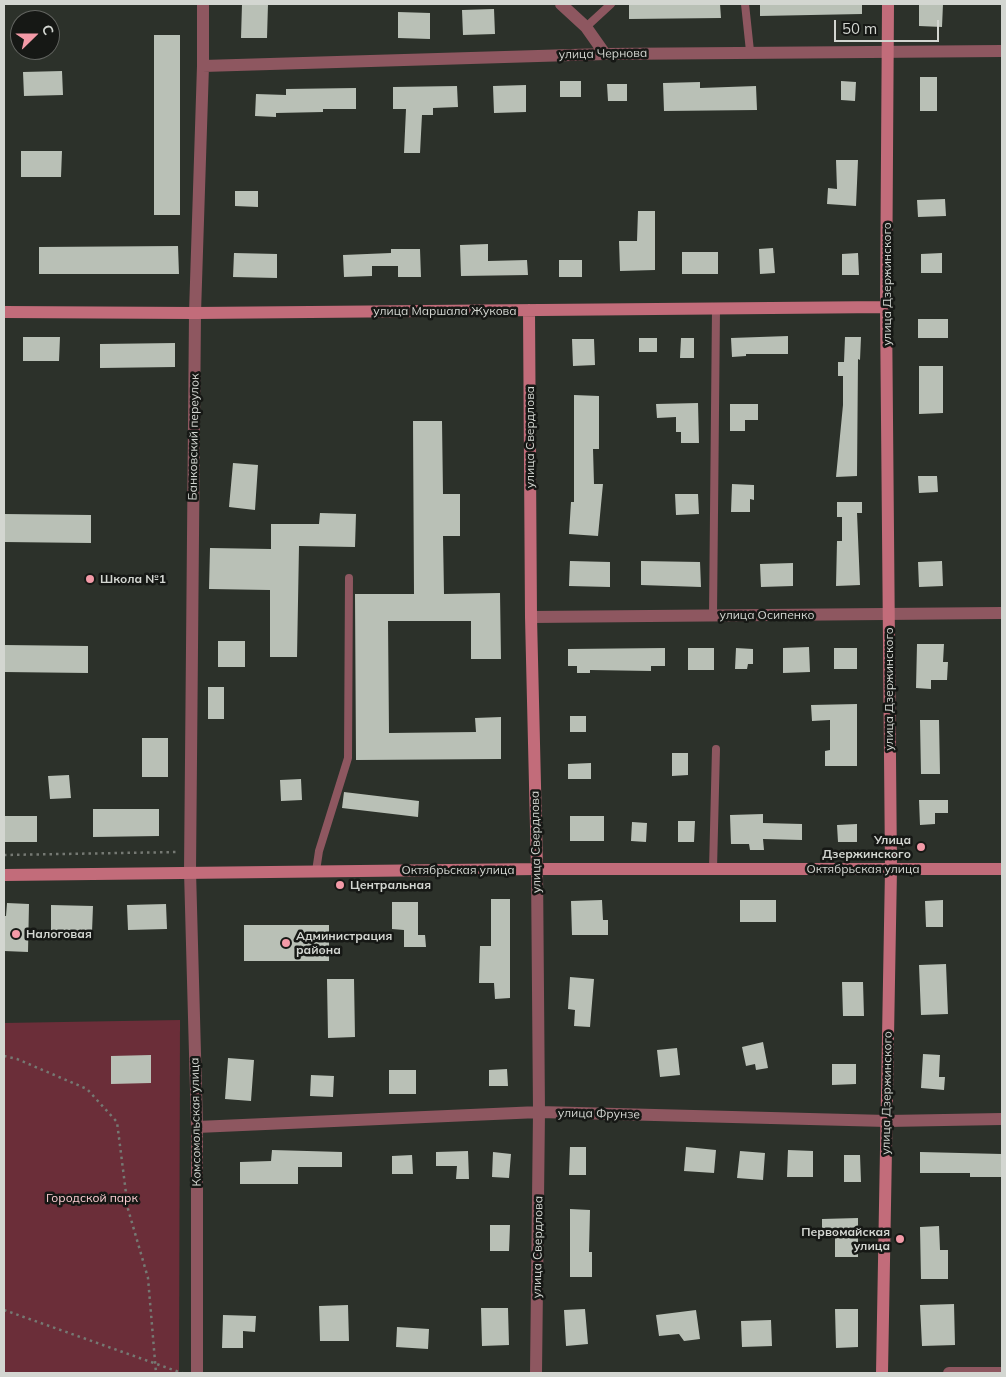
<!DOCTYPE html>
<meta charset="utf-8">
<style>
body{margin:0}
#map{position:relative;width:1006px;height:1377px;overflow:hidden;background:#2c312a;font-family:Mulish,sans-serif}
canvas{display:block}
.frame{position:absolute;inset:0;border:5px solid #d3d6d1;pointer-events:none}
.north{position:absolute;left:10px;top:10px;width:50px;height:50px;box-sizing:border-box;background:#161815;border:1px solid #626460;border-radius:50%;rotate:68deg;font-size:14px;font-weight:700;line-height:20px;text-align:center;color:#d3d6d1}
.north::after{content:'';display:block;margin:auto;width:18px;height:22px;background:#f39aa7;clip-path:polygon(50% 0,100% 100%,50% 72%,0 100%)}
.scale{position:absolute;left:834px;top:20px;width:105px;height:22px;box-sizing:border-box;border:2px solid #d3d6d1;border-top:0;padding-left:6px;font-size:15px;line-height:18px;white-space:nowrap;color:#d3d6d1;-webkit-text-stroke:4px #161815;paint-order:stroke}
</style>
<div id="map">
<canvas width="1006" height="1377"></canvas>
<div class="frame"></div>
<div class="north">С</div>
<div class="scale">50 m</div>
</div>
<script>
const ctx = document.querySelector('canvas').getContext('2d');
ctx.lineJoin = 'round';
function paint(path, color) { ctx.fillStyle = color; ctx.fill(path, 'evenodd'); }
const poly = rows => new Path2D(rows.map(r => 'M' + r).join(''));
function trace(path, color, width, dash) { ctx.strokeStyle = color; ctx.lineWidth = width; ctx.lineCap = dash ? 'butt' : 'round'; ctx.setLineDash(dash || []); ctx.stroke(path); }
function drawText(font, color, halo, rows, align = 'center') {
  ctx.font = font + ' Mulish,sans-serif'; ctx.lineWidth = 5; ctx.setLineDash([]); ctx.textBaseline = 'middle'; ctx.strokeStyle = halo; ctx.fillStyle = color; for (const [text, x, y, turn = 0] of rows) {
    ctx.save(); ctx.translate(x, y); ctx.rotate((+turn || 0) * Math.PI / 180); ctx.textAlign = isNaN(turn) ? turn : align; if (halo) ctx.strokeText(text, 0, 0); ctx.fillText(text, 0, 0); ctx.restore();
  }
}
paint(poly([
 [180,1020,179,1373,4,1373,4,1023]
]), '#6b2e39');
paint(poly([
 [242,4,268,4,267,38,241,38],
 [629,4,720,4,721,18,629,19],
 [760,4,862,4,862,14,760,16],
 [919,4,943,4,942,27,919,26],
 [494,9,495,34,463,35,462,10],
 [398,12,430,13,430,39,398,38],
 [154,35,180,35,180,215,154,215],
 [62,71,63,95,24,96,23,72],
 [920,77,937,77,937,111,920,111],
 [560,81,581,81,581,97,560,97],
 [841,81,856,82,855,101,841,100],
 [700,82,700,88,756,86,757,110,664,111,663,83],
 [607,84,627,84,627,101,608,101],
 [526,85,526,112,494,113,493,86],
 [457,86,458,107,433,108,433,115,422,115,420,153,404,153,406,109,393,109,393,87],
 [356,88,356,109,323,109,323,112,276,113,276,117,255,116,256,94,286,95,286,89],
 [21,151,62,151,61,177,21,177],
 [836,160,858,160,856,206,827,204,828,188,837,189],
 [235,191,258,191,258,207,235,206],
 [945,199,946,216,918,217,917,200],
 [638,211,655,211,655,270,620,271,619,241,637,241],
 [488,244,488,261,527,260,528,275,461,276,460,245],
 [178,246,179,274,39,274,39,247],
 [773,248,775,273,760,274,759,249],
 [391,249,420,249,421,277,398,277,398,266,372,266,372,276,344,277,343,255,391,253],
 [682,252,718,252,718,274,682,274],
 [234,253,277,254,277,278,233,277],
 [858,253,859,275,842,275,842,254],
 [942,253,942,273,921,273,921,254],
 [559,260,582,260,582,277,559,277],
 [918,319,948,319,948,338,918,338],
 [788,336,788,354,746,354,746,356,732,357,731,338],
 [23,337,60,337,59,361,23,361],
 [845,337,861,337,860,360,858,359,857,476,836,477,843,405,843,376,838,376,838,362,844,362],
 [639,338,657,338,657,352,639,352],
 [681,338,694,338,694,358,680,358],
 [572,339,594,339,595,365,573,366],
 [175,343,175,367,100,368,100,344],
 [919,366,943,366,943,413,919,414],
 [574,395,599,396,599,449,593,449,594,484,603,484,598,536,569,534,571,502,574,502],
 [698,403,699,443,681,443,681,432,676,432,676,417,657,418,656,404],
 [730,404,758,404,758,420,745,420,745,431,730,431],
 [413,421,442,421,443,494,460,494,460,536,443,536,444,594,500,593,501,659,471,659,471,621,388,621,389,733,476,732,475,718,501,717,501,759,356,760,355,594,414,594],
 [233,463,258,465,255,510,229,507],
 [918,476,937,476,938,492,919,493],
 [732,484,754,485,754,500,750,499,750,512,731,512],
 [675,494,698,494,699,514,676,515],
 [837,502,862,502,862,513,857,513,860,585,836,586,837,541,842,541,842,517,837,517],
 [320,513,356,514,355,547,299,546,297,657,270,657,270,590,209,589,210,548,271,549,271,524,319,524],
 [4,514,91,515,91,543,4,542],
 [570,561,610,562,610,587,569,586],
 [641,561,700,562,701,587,641,585],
 [942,561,943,586,919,587,918,562],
 [793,563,793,586,761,587,760,564],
 [218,641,245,641,245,667,218,667],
 [917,644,944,644,943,662,948,662,947,680,931,680,931,689,916,688],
 [4,645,88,646,88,673,4,672],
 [809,647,810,672,783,673,783,648],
 [665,648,665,666,651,666,651,671,590,670,590,673,577,673,577,666,568,666,568,649],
 [688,648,714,648,714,670,688,670],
 [736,648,753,649,753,664,748,664,747,669,735,669],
 [834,648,857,648,857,669,834,669],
 [208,687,224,687,224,719,208,719],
 [857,704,857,766,825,766,825,751,830,750,830,720,812,721,811,705],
 [570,716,586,716,586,732,570,732],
 [920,720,939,720,940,774,921,774],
 [142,738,168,738,168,777,142,777],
 [672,753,688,753,688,775,672,776],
 [591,763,591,779,568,779,568,764],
 [69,775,71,798,50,799,48,776],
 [301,779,302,800,281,801,280,780],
 [344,792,419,801,418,817,342,808],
 [919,800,948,800,948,813,935,813,935,824,920,825],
 [93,809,159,809,159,836,93,837],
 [763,814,763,823,802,824,802,840,763,839,764,850,750,850,749,844,731,844,730,815],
 [4,816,37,816,37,842,4,842],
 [570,816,604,816,604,841,570,841],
 [678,821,695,821,694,842,678,842],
 [632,822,647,823,646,842,631,841],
 [857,824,857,842,838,842,837,825],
 [491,899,510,899,510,998,495,999,494,983,479,983,480,946,491,946],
 [602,900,603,920,608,920,608,935,572,935,571,901],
 [740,900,776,900,776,922,740,922],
 [943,900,943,927,926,927,925,901],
 [392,902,418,902,418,935,425,935,426,947,404,947,404,930,392,929],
 [7,903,29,904,28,952,4,951,4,916,6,916],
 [166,904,167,929,128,930,127,905],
 [51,905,93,906,92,932,51,932],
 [244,925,329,925,329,961,244,961],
 [946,964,948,1014,921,1015,919,965],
 [570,977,594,979,590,1027,574,1026,575,1010,568,1009],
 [327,979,354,979,355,1037,328,1038],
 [842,982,863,982,864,1016,843,1016],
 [763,1042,768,1068,756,1070,755,1064,746,1066,742,1047],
 [677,1048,680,1075,660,1077,657,1050],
 [923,1054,940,1055,939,1077,945,1077,944,1090,921,1088],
 [151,1055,151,1083,111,1084,111,1056],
 [228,1058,254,1060,251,1101,225,1099],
 [832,1064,856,1064,856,1084,832,1085],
 [507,1069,508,1086,489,1086,489,1070],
 [389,1070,416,1070,416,1094,389,1094],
 [311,1075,334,1076,333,1097,310,1096],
 [570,1147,586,1147,586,1175,569,1175],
 [686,1147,716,1150,714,1173,684,1171],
 [272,1150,342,1152,342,1167,298,1167,298,1184,240,1184,240,1162,271,1161],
 [788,1150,813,1151,813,1177,787,1177],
 [468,1151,469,1179,456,1179,457,1166,436,1166,436,1152],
 [740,1151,765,1153,763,1180,737,1178],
 [493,1152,511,1154,509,1178,492,1177],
 [920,1152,1002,1154,1002,1177,970,1177,970,1173,920,1173],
 [412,1155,413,1174,392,1174,392,1156],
 [844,1155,860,1155,861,1182,844,1182],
 [570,1209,590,1210,589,1252,592,1252,592,1277,570,1277],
 [858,1218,858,1257,835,1257,835,1232,822,1232,822,1219],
 [490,1225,510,1225,509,1251,490,1251],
 [939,1226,940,1250,948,1250,948,1279,921,1279,920,1227],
 [954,1304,955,1345,922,1346,920,1305],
 [348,1305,349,1341,320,1341,319,1306],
 [481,1308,508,1308,509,1345,482,1346],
 [585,1309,588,1344,566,1346,564,1310],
 [835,1309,858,1309,858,1347,836,1348],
 [696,1310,700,1339,684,1341,679,1334,659,1336,656,1315],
 [223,1315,256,1316,255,1332,243,1331,243,1348,222,1348],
 [771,1320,772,1346,742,1347,741,1321],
 [397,1327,429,1329,428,1349,396,1347]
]), '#b9c0b6');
trace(poly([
 [4,855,178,852],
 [4,1056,17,1059,87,1089,117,1122,128,1209,148,1278,156,1373],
 [4,1310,182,1373]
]), '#757973', 2.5, [2.5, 4]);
trace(poly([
 [745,4,750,51],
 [586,27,611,4],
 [713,615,716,309],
 [713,869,716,749],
 [316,871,319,851,348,758,349,578]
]), '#8e5760', 8);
trace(poly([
 [561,4,586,27,605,54],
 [203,66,605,54,1002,51],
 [531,617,1002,613],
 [197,1127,539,1112,887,1121,1002,1119],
 [197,1373,197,1127,190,871,195,313,203,66,203,4],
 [536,1373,539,1112,537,869],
 [949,1373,1002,1373]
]), '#8e5760', 12);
trace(poly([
 [529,310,531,617,537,869],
 [4,312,195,313,886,307],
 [4,875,537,869,1002,869],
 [882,1373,891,869,886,307,888,4]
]), '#c26c7a', 12);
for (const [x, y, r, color] of [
 [90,579,5,"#f39aa7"],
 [921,847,5,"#f39aa7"],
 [340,885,5,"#f39aa7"],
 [16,934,5,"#f39aa7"],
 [286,943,5,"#f39aa7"],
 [900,1239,5,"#f39aa7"]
]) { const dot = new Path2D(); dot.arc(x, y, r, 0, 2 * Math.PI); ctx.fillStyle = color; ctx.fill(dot); trace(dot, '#161815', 2); }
drawText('12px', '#d3d6d1', '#161815', [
 ["улица Чернова",603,54,-1],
 ["улица Дзержинского",887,284,-90],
 ["улица Маршала Жукова",445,311],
 ["Банковский переулок",194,437,-89],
 ["улица Свердлова",530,437,-90],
 ["улица Осипенко",767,615],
 ["улица Дзержинского",889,689,-90],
 ["улица Свердлова",536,842,-91],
 ["Октябрьская улица",863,869],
 ["Октябрьская улица",458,870],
 ["улица Дзержинского",887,1093,-89],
 ["улица Фрунзе",599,1114,1],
 ["Комсомольская улица",196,1122,-91],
 ["улица Свердлова",538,1247,-89]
]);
drawText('bold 12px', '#d3d6d1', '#161815', [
 ["Школа №1",100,579],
 ["Улица",911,840,"right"],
 ["Дзержинского",911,854,"right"],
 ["Центральная",350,885],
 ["Налоговая",26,934],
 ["Администрация",296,936],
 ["района",296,950],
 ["Первомайская",890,1232,"right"],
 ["улица",890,1246,"right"]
], 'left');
drawText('12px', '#fbcdd2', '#161815', [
 ["Городской парк",92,1198]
]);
</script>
